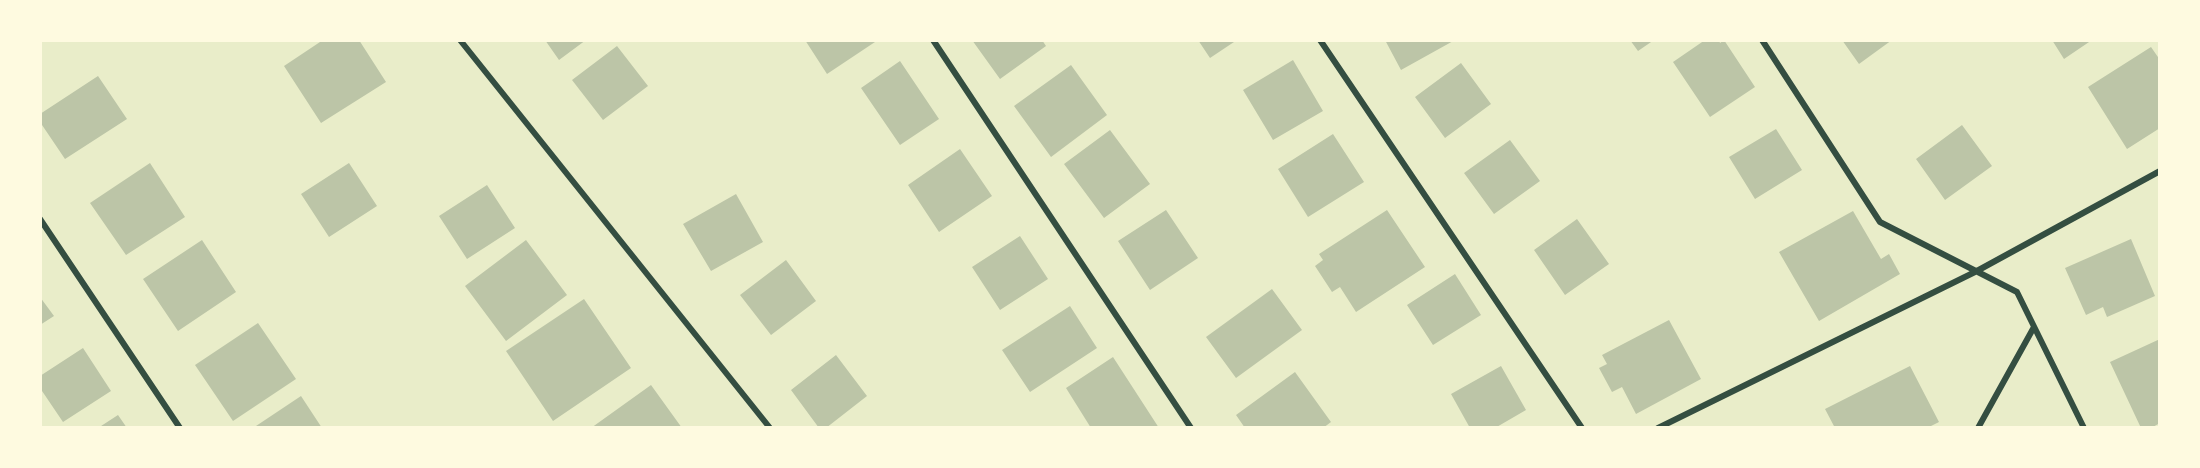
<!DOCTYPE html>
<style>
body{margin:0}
#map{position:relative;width:2200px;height:468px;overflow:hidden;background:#e9edc9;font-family:Mulish,sans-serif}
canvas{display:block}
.frame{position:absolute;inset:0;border:42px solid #fefae0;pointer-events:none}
</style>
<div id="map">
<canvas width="2200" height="468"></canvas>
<div class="frame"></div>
</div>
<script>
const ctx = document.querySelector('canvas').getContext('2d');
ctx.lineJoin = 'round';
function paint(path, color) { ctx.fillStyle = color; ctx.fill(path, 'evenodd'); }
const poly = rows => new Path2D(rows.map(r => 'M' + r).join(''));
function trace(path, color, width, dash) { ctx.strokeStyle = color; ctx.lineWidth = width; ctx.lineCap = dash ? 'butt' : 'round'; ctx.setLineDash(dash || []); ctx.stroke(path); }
paint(poly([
 [323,40,359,40,386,82,321,123,284,66],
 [545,40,586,40,559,60],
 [805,40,878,40,827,74],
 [972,40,1042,40,1046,46,1000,79],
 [1198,40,1237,40,1210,58],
 [1385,40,1455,40,1401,70],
 [1630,40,1654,40,1638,51],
 [1705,40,1719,40,1720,43,1724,40,1755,87,1710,117,1673,62],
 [1842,40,1892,40,1859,64],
 [2052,40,2092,40,2064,59],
 [617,46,648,86,603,120,572,80],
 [2151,47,2160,60,2160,128,2127,149,2088,87],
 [1293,60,1323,111,1273,140,1243,90],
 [900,61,939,119,900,145,861,88],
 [1461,63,1491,104,1445,138,1415,97],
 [1071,65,1107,115,1051,157,1014,106],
 [98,76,127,119,65,159,40,122,40,114],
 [1962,125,1992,166,1945,200,1916,159],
 [1776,129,1802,170,1755,199,1729,157],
 [1110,130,1150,184,1104,218,1064,164],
 [1333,134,1364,182,1308,217,1278,169],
 [1510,140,1540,181,1494,214,1464,173],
 [960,149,992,196,939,232,908,185],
 [150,163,185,217,126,255,90,203],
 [349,163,377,206,329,237,301,194],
 [487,185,515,228,467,259,439,216],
 [736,194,763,242,711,271,683,224],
 [1166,210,1198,258,1150,290,1118,241],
 [1387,210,1425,267,1356,312,1340,287,1332,292,1315,266,1323,260,1319,254],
 [1853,211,1881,259,1889,254,1900,274,1819,321,1779,252],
 [1577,219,1609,264,1565,295,1534,250],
 [1020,236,1048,279,1000,310,972,267],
 [2131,239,2155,296,2107,317,2103,307,2086,315,2065,268],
 [202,240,236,292,178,331,143,279],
 [526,240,567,295,506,341,465,286],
 [786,260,816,301,771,335,740,295],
 [1455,274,1481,315,1433,345,1407,305],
 [1272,289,1302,330,1236,378,1206,337],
 [40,297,54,316,40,325],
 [584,299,631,368,553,421,506,351],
 [1070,306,1097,348,1030,392,1002,350],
 [1669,320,1701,379,1636,414,1622,387,1612,392,1599,368,1607,364,1602,355],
 [258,323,296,379,233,421,195,365],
 [2160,339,2160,423,2151,428,2141,428,2110,362],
 [83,348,111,391,63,422,40,388,40,376],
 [836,355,867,396,826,428,819,428,791,390],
 [1113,357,1159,428,1091,428,1066,388],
 [1501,366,1526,410,1495,428,1470,428,1451,394],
 [1910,366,1939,422,1927,428,1835,428,1825,409],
 [1295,372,1331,422,1323,428,1245,428,1236,415],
 [651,385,682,428,591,428],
 [301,396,322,428,253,428],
 [118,415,127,428,98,428]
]), '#bcc5a7');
trace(poly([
 [460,40,770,428],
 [933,40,1191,428],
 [1320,40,1582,428],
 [1762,40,1880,222,2017,292,2084,428],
 [40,219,180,428],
 [1658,428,1975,272,2160,171],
 [1978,428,2034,327]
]), '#344e41', 6);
</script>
